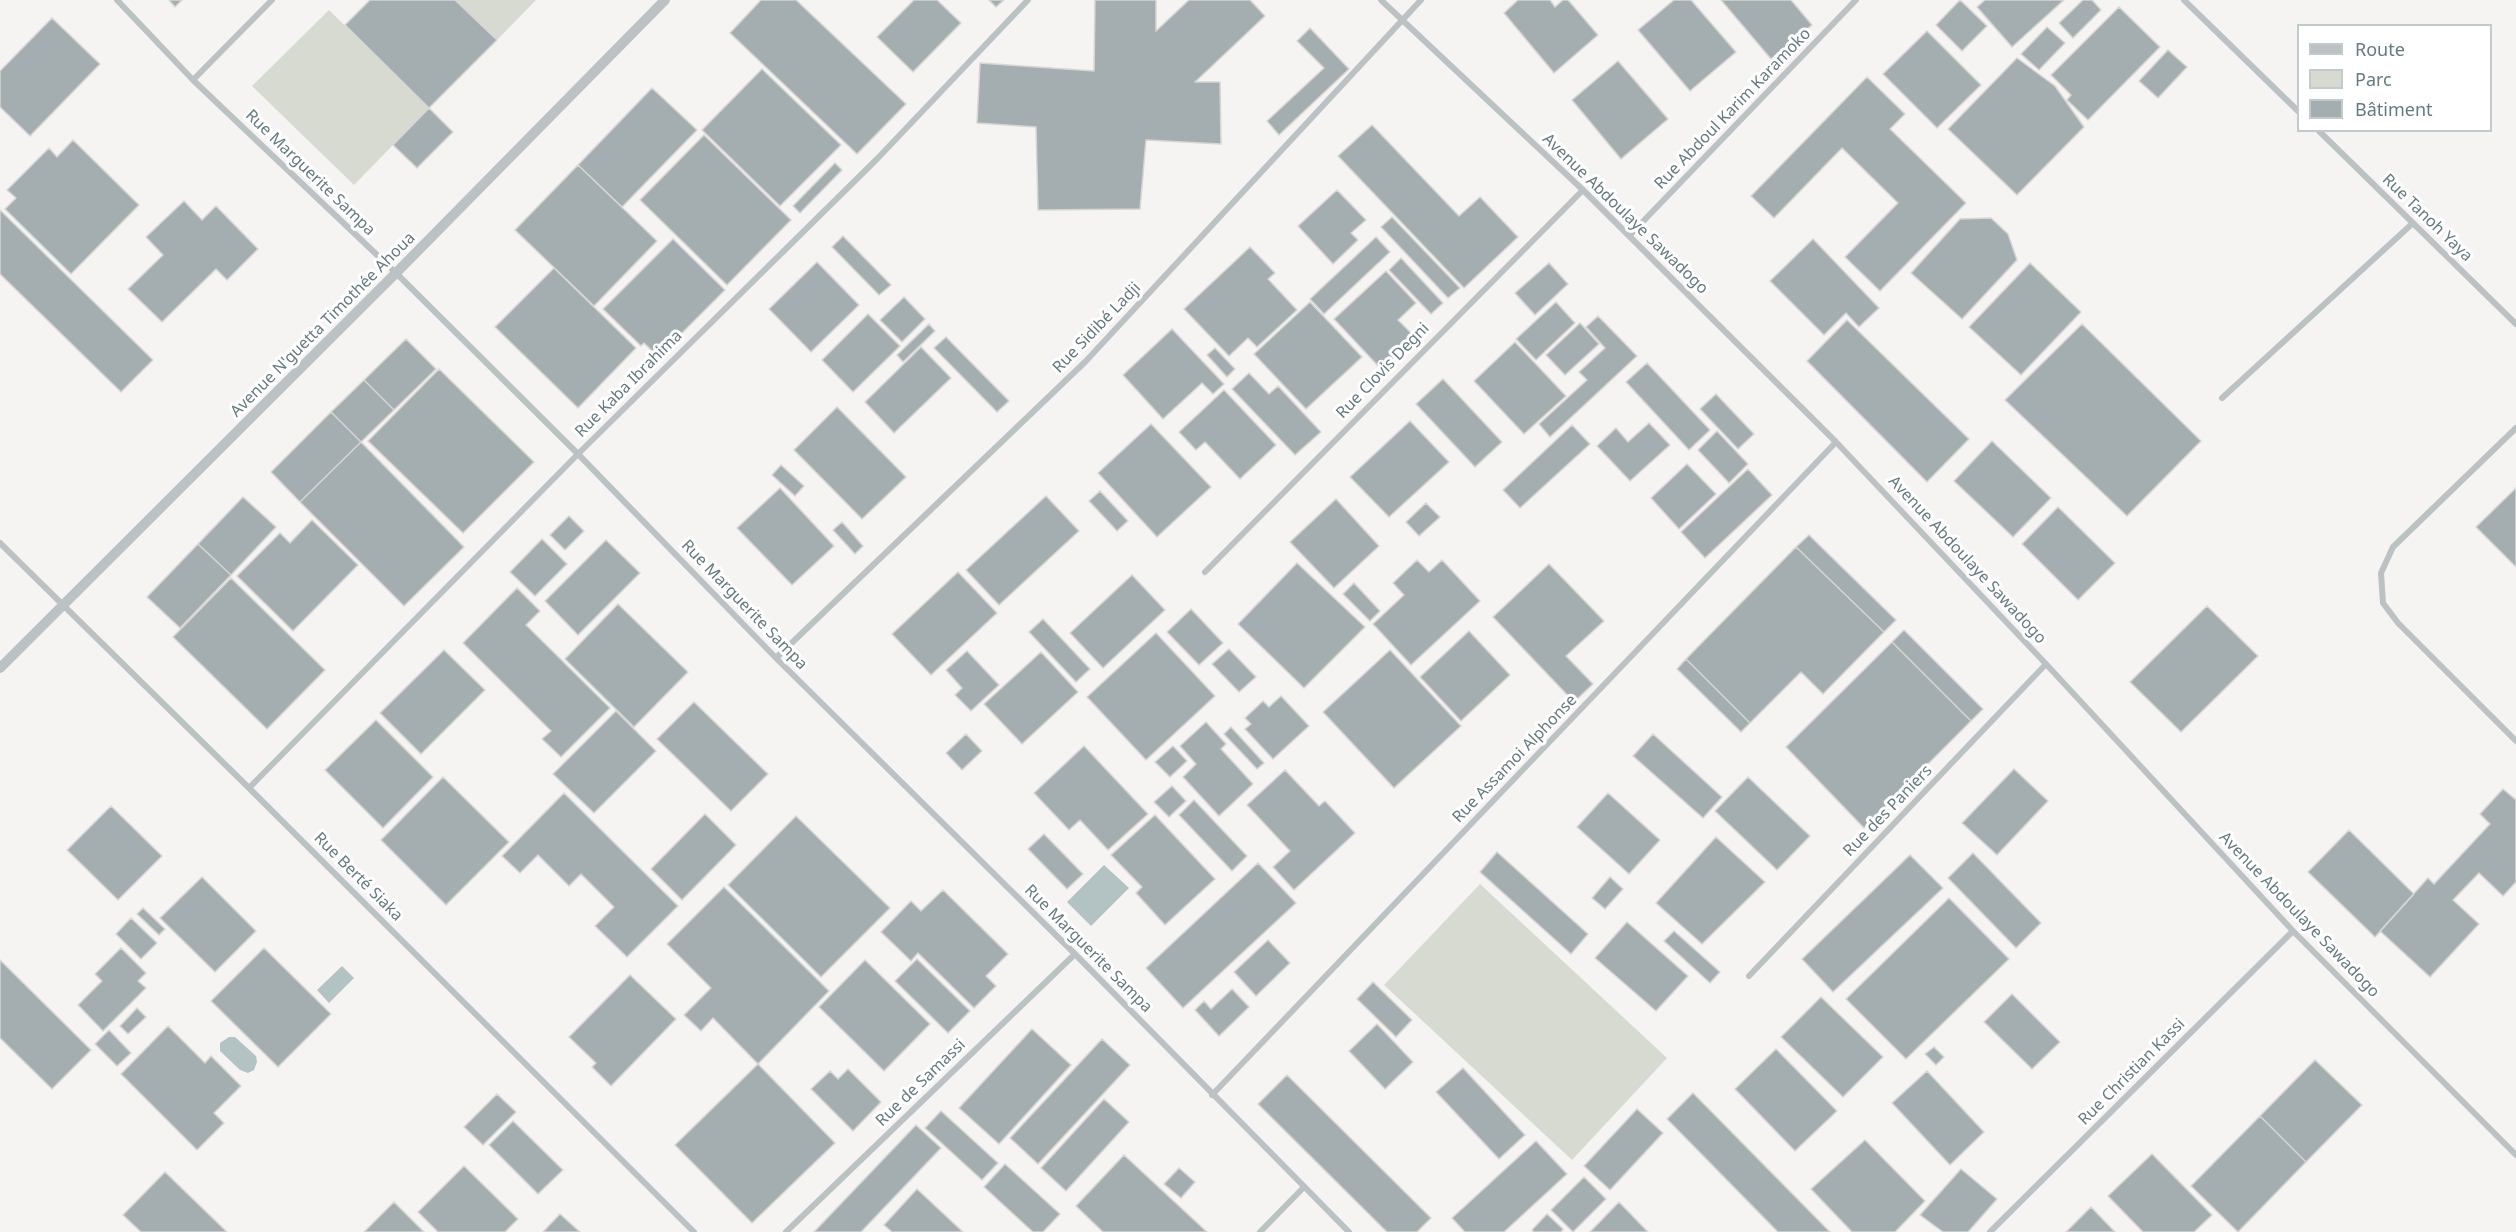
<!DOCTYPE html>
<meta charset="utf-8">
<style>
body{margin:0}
#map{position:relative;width:2516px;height:1232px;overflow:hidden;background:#f5f4f2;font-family:"Noto Sans",sans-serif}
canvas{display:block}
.legend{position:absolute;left:2297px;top:24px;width:195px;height:108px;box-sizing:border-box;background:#fff;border:2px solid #c2cacc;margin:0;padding:8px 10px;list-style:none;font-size:18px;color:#667a80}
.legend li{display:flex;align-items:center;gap:12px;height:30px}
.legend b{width:30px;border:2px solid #c2cacc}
</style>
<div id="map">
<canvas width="2516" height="1232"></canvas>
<ul class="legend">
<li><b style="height:8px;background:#bcc1c3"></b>Route</li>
<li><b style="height:16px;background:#d6dad1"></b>Parc</li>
<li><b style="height:16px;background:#a4aeb0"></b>Bâtiment</li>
</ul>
</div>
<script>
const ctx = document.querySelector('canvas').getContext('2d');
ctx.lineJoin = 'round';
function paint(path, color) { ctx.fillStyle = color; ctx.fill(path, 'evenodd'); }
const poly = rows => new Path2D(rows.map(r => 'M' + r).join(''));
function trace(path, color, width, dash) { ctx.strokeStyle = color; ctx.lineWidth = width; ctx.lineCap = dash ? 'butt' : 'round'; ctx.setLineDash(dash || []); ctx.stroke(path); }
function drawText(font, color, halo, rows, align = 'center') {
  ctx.font = font + ' "Noto Sans",sans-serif'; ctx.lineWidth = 6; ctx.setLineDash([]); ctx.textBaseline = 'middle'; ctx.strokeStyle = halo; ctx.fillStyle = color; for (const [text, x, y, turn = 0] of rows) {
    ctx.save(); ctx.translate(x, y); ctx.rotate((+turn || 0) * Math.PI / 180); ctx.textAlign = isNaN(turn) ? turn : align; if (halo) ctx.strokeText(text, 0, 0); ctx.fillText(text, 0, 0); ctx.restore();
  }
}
paint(poly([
 [455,0,536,0,497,40],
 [329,10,429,108,354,185,252,86],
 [1480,884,1667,1058,1572,1160,1384,985]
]), '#d6dad1');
paint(poly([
 [1104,865,1129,888,1091,926,1067,902],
 [342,966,354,978,329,1003,317,990],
 [229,1037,235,1037,256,1056,257,1062,254,1070,248,1073,240,1070,220,1051,220,1043]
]), '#b3c2c3');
const building = poly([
 [169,0,182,0,175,7,169,0],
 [370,0,455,0,497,40,429,108,345,25,370,0],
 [761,0,796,0,906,104,857,154,730,33,761,0],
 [914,0,937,0,961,23,913,72,877,37,914,0],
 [989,0,1004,0,996,7,989,0],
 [1095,0,1156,0,1156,31,1189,0,1250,0,1265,16,1195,82,1220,82,1221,144,1146,140,1140,209,1038,210,1036,127,977,123,980,63,1094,71,1095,0],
 [1518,0,1550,0,1555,7,1563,0,1568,0,1598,35,1554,73,1504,13,1518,0],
 [1674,0,1691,0,1736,52,1690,91,1638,30,1674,0],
 [1721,0,1791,0,1812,25,1771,59,1721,0],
 [1960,0,1987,26,1962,51,1936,25,1960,0],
 [1985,0,2064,0,2012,47,1977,7,1985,0],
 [2083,0,2092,0,2101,10,2073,38,2059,23,2083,0],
 [2119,7,2160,47,2088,120,2067,100,2071,95,2051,75,2119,7],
 [52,18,100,64,30,136,0,107,0,71,52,18],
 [2047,27,2065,43,2039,70,2021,54,2047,27],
 [1310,28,1349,69,1279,135,1267,121,1324,68,1297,41,1310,28],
 [1927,31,1981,85,1937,128,1883,74,1927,31],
 [2168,50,2187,67,2158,98,2139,81,2168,50],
 [2017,58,2055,86,2084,127,2017,195,1948,129,2017,58],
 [1618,61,1668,119,1621,159,1572,100,1618,61],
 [762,69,841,145,780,206,702,130,762,69],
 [1867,77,1905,114,1890,129,1966,203,1880,291,1845,257,1898,203,1842,148,1774,218,1751,196,1867,77],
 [652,88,697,130,622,207,578,165,652,88],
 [429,108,453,132,417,168,393,145,429,108],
 [1372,125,1459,216,1480,197,1518,237,1464,288,1338,156,1372,125],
 [704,135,791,220,727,285,640,200,704,135],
 [73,140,139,205,71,274,5,209,16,198,7,190,49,148,57,157,73,140],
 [835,163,842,170,800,213,793,206,835,163],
 [578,165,657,241,594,306,515,230,578,165],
 [1337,190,1366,220,1351,233,1358,240,1333,264,1298,226,1337,190],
 [184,201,202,220,216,206,258,249,227,280,216,269,162,322,128,289,163,255,146,237,184,201],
 [0,210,153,360,121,392,0,274,0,210],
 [1392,217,1460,288,1448,298,1381,227,1392,217],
 [1991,218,2008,234,2017,260,1962,319,1911,273,1960,219,1991,218],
 [843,236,891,285,879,295,832,247,843,236],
 [1376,237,1390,252,1324,314,1310,299,1376,237],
 [673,239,725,290,658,357,644,343,641,346,603,309,673,239],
 [1813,239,1879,308,1859,327,1846,313,1824,335,1770,281,1813,239],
 [1250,247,1275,273,1268,279,1297,310,1257,347,1248,338,1229,356,1184,309,1250,247],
 [1401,258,1443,303,1431,314,1389,270,1401,258],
 [817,262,859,305,811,352,769,309,817,262],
 [1549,263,1568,284,1535,315,1515,293,1549,263],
 [2030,263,2081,312,2021,375,1969,327,2030,263],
 [554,268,636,348,578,408,495,327,554,268],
 [1386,271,1416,303,1398,320,1415,337,1381,369,1334,319,1386,271],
 [904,297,925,319,902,342,880,320,904,297],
 [1310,302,1362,357,1306,409,1254,354,1310,302],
 [1556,302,1575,323,1536,360,1516,339,1556,302],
 [868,314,900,346,853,392,822,360,868,314],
 [1598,316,1637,356,1550,437,1539,424,1587,380,1579,372,1605,348,1586,327,1598,316],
 [1847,320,1969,439,1927,482,1807,361,1847,320],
 [1580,323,1599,344,1565,375,1546,355,1580,323],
 [929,324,935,331,903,362,897,355,929,324],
 [2082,324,2201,441,2127,516,2005,400,2082,324],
 [1172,329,1224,384,1213,394,1202,383,1163,419,1123,375,1172,329],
 [946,337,1009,401,997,412,934,348,946,337],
 [406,339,436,369,394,410,364,380,406,339],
 [1515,342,1566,396,1524,434,1474,381,1515,342],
 [921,347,951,378,894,433,865,402,921,347],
 [1215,348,1235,369,1227,377,1207,355,1215,348],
 [1647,363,1710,430,1689,450,1626,382,1647,363],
 [439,369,534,462,463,533,368,441,439,369],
 [1249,373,1269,394,1278,386,1321,432,1295,455,1232,389,1249,373],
 [1443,379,1502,442,1475,467,1416,404,1443,379],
 [364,380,394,410,361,442,331,412,364,380],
 [1224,390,1276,445,1240,479,1205,442,1196,450,1179,432,1224,390],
 [1716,394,1754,434,1738,449,1700,409,1716,394],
 [837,407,906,477,862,519,794,450,837,407],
 [331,412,361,442,300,502,271,472,331,412],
 [1410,421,1449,462,1389,517,1350,477,1410,421],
 [1649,423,1670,445,1630,481,1597,446,1616,428,1628,442,1649,423],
 [1151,424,1211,487,1157,537,1098,473,1151,424],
 [1572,425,1590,444,1520,508,1503,490,1572,425],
 [1717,431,1748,464,1729,483,1698,450,1717,431],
 [1992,441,2051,498,2013,537,1954,481,1992,441],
 [361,442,464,547,404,606,300,502,361,442],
 [1687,464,1716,494,1679,529,1651,498,1687,464],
 [781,465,804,486,795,496,772,475,781,465],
 [1748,469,1772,495,1705,558,1681,532,1748,469],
 [780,488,834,546,792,585,737,528,780,488],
 [2516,488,2516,567,2476,527,2516,488],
 [1100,491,1128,521,1117,531,1089,501,1100,491],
 [1046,496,1079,531,999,605,966,570,1046,496],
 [243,497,276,527,231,575,198,544,243,497],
 [1336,499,1379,546,1334,588,1290,542,1336,499],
 [1426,503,1440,517,1419,536,1406,522,1426,503],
 [2058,507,2115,563,2078,600,2022,544,2058,507],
 [569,516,584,531,565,550,550,535,569,516],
 [312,520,358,565,293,631,237,576,280,533,290,543,312,520],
 [842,522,863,546,855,554,833,530,842,522],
 [1809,535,1896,620,1884,632,1796,547,1809,535],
 [542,539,567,564,535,596,510,572,542,539],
 [606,540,640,573,578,635,545,601,606,540],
 [198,544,231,575,180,628,147,597,198,544],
 [1796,547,1884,632,1823,694,1801,672,1750,723,1686,659,1796,547],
 [1417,560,1429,572,1442,560,1480,601,1411,665,1373,624,1404,595,1393,583,1417,560],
 [1297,563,1365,627,1304,688,1238,624,1297,563],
 [1549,564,1604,621,1566,656,1593,684,1574,702,1493,617,1549,564],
 [958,572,997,613,931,675,892,634,958,572],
 [1132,575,1165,610,1103,668,1070,633,1132,575],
 [231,578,325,670,267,729,173,637,231,578],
 [1354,583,1380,611,1370,621,1343,594,1354,583],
 [517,588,540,611,526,625,610,708,561,757,542,739,551,731,463,643,517,588],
 [618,604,688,672,634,727,565,659,618,604],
 [2207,606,2258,656,2181,732,2130,682,2207,606],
 [1191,609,1223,643,1199,665,1167,632,1191,609],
 [1043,619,1090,669,1076,682,1029,632,1043,619],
 [1904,630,1983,709,1971,721,1892,642,1904,630],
 [1469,631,1510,675,1461,721,1420,677,1469,631],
 [1156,633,1215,696,1146,760,1087,697,1156,633],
 [1892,642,1971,721,1864,828,1786,747,1892,642],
 [1229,649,1256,677,1239,692,1212,664,1229,649],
 [444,650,485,690,421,754,380,713,444,650],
 [1390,650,1461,726,1394,788,1323,712,1390,650],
 [967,651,999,685,971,711,955,695,962,688,946,670,967,651],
 [1041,652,1078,692,1022,744,984,704,1041,652],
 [1686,659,1750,723,1741,732,1677,669,1686,659],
 [1281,696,1309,726,1273,759,1245,729,1251,724,1245,718,1263,701,1269,707,1281,696],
 [694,702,768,774,731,811,657,739,694,702],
 [616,711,656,751,594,813,553,774,616,711],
 [376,720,433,777,383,828,325,770,376,720],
 [1206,722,1226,744,1221,749,1253,784,1219,816,1183,777,1196,764,1180,746,1206,722],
 [1231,727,1264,763,1257,769,1224,734,1231,727],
 [966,734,982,751,962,770,946,753,966,734],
 [1653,734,1722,797,1703,818,1633,756,1653,734],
 [1084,746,1148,814,1108,850,1080,820,1069,830,1034,793,1084,746],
 [1173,746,1187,761,1170,777,1155,762,1173,746],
 [2014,769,2048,801,1997,855,1962,823,2014,769],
 [1285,770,1319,806,1325,801,1355,833,1294,890,1273,867,1290,851,1247,805,1285,770],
 [443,777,509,842,446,905,381,840,443,777],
 [1748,777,1810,836,1777,870,1715,811,1748,777],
 [1172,786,1186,801,1169,817,1154,802,1172,786],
 [2503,789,2516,800,2516,882,2503,896,2479,873,2453,900,2479,924,2430,977,2380,931,2428,878,2434,884,2490,824,2480,814,2503,789],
 [564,793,678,906,627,957,595,926,614,907,581,874,569,886,538,855,520,873,502,856,564,793],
 [1608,793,1660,840,1629,874,1577,827,1608,793],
 [1194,800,1247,856,1232,871,1179,815,1194,800],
 [111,806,162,856,118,900,67,850,111,806],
 [705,814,736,845,682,900,651,869,705,814],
 [1155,815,1215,879,1165,925,1136,893,1142,887,1111,855,1155,815],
 [796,816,890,908,821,977,728,885,796,816],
 [2349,830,2414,894,2375,937,2308,872,2349,830],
 [1044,834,1083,874,1067,889,1028,849,1044,834],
 [1716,837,1765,882,1702,944,1656,903,1716,837],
 [1497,852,1588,934,1571,954,1480,872,1497,852],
 [1973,853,2041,923,2016,948,1948,878,1973,853],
 [1910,855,1943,888,1833,992,1802,959,1910,855],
 [1258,863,1296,903,1183,1008,1146,968,1258,863],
 [202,877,256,931,215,972,160,918,202,877],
 [1610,877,1623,889,1605,909,1592,898,1610,877],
 [724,887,829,991,758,1064,713,1018,701,1031,684,1015,711,988,667,944,724,887],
 [943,890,1008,954,986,976,996,986,974,1008,918,953,911,961,881,932,911,901,921,911,943,890],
 [1949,898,2009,959,1906,1059,1846,999,1949,898],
 [143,908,165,929,159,935,137,914,143,908],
 [131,918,157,943,141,959,116,934,131,918],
 [1627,922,1688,976,1656,1011,1595,958,1627,922],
 [1674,931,1720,972,1710,983,1664,941,1674,931],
 [1268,940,1290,963,1256,996,1234,972,1268,940],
 [121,948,146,973,138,981,146,988,103,1031,78,1005,102,981,95,974,121,948],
 [264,948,331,1014,278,1067,211,1001,264,948],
 [917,959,970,1011,948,1033,895,981,917,959],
 [0,960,91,1050,52,1089,0,1038,0,960],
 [865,960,930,1024,884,1071,819,1007,865,960],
 [630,975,676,1019,611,1086,592,1067,596,1063,569,1037,630,975],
 [1373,982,1412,1020,1396,1037,1357,999,1373,982],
 [1232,989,1249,1007,1219,1036,1195,1010,1204,1001,1211,1009,1232,989],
 [2012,994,2060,1042,2032,1069,1984,1022,2012,994],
 [1821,997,1883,1057,1843,1097,1781,1037,1821,997],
 [137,1008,146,1017,128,1034,120,1026,137,1008],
 [1377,1024,1413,1062,1385,1089,1349,1051,1377,1024],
 [168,1026,205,1063,211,1056,241,1086,214,1113,224,1123,197,1150,121,1074,168,1026],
 [1032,1029,1071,1065,999,1144,959,1108,1032,1029],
 [109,1030,131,1053,117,1066,95,1044,109,1030],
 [1102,1039,1130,1065,1038,1164,1010,1138,1102,1039],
 [1934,1047,1944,1057,1936,1065,1925,1054,1934,1047],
 [1776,1049,1837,1111,1795,1151,1735,1089,1776,1049],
 [2315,1060,2362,1105,2306,1162,2260,1116,2315,1060],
 [758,1064,835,1143,752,1223,675,1145,758,1064],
 [1463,1068,1525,1135,1499,1159,1436,1092,1463,1068],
 [848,1069,881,1102,853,1131,811,1089,830,1071,838,1079,848,1069],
 [1927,1071,1984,1132,1950,1165,1892,1103,1927,1071],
 [1287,1075,1431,1218,1417,1232,1387,1232,1258,1104,1287,1075],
 [1693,1093,1830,1232,1778,1232,1667,1119,1693,1093],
 [497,1094,516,1112,483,1145,464,1127,497,1094],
 [1104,1099,1129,1122,1066,1191,1041,1168,1104,1099],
 [1637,1109,1663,1133,1610,1190,1584,1166,1637,1109],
 [941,1111,998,1163,982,1180,925,1128,941,1111],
 [2260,1116,2306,1162,2238,1232,2191,1186,2260,1116],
 [513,1121,563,1170,538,1194,489,1145,513,1121],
 [916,1125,941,1148,861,1232,814,1232,916,1125],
 [1865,1140,1925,1201,1895,1232,1852,1232,1811,1189,1865,1140],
 [1536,1141,1567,1174,1504,1232,1465,1232,1452,1218,1536,1141],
 [2152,1154,2212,1215,2194,1232,2143,1232,2108,1196,2152,1154],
 [1124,1155,1207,1232,1103,1232,1076,1206,1124,1155],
 [1005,1164,1060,1214,1043,1232,1033,1232,984,1187,1005,1164],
 [464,1166,518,1219,505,1232,438,1232,418,1212,464,1166],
 [1179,1168,1195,1182,1181,1198,1164,1184,1179,1168],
 [1961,1169,1997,1199,1968,1232,1943,1232,1920,1215,1961,1169],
 [165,1172,227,1232,141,1232,123,1215,165,1172],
 [1584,1177,1606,1199,1573,1232,1551,1210,1584,1177],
 [917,1189,963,1232,892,1232,884,1225,917,1189],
 [394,1202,424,1232,364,1232,394,1202],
 [1619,1202,1648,1232,1590,1232,1619,1202],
 [2091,1207,2115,1232,2066,1232,2091,1207],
 [560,1214,580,1232,543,1232,560,1214],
 [1547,1214,1563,1229,1561,1232,1534,1232,1532,1230,1547,1214]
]);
paint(building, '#a4aeb0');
trace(building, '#d6d6d4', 1.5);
trace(poly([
 [117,0,193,80,396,273,578,454,776,658,1075,954,1349,1232],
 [1381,0,1583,190,1836,442,2046,664,2293,931,2516,1155],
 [2184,0,2298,111],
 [193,80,272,0],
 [2318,130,2516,324],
 [1629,236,1856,0],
 [2222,398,2413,223],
 [2516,428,2393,547,2381,573,2383,603,2398,623,2516,741],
 [0,543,249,788,694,1232],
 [1205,572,1583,190],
 [776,658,1085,362,1421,0],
 [249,788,578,454,877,159,1028,0],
 [1749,976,2046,664],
 [1212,1095,1836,442],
 [786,1232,1075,954],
 [1260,1232,1304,1187],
 [1990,1232,2293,931]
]), '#bcc1c3', 6);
trace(poly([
 [0,668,396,273,665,0]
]), '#bcc1c3', 10);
drawText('16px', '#667a80', '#fff', [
 ["Rue Abdoul Karim Karamoko",1733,109,-46],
 ["Rue Marguerite Sampa",310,173,44],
 ["Avenue Abdoulaye Sawadogo",1625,214,44],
 ["Rue Tanoh Yaya",2427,218,44],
 ["Avenue N'guetta Timothée Ahoua",323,325,-45],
 ["Rue Sidibé Ladji",1097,328,-46],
 ["Rue Clovis Degni",1383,371,-46],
 ["Rue Kaba Ibrahima",629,384,-45],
 ["Avenue Abdoulaye Sawadogo",1967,560,47],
 ["Rue Marguerite Sampa",744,605,46],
 ["Rue Assamoi Alphonse",1515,759,-46],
 ["Rue des Paniers",1888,811,-46],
 ["Rue Berté Siaka",358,877,45],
 ["Avenue Abdoulaye Sawadogo",2299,915,46],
 ["Rue Marguerite Sampa",1088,949,45],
 ["Rue Christian Kassi",2132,1072,-45],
 ["Rue de Samassi",921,1083,-44]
]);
</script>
